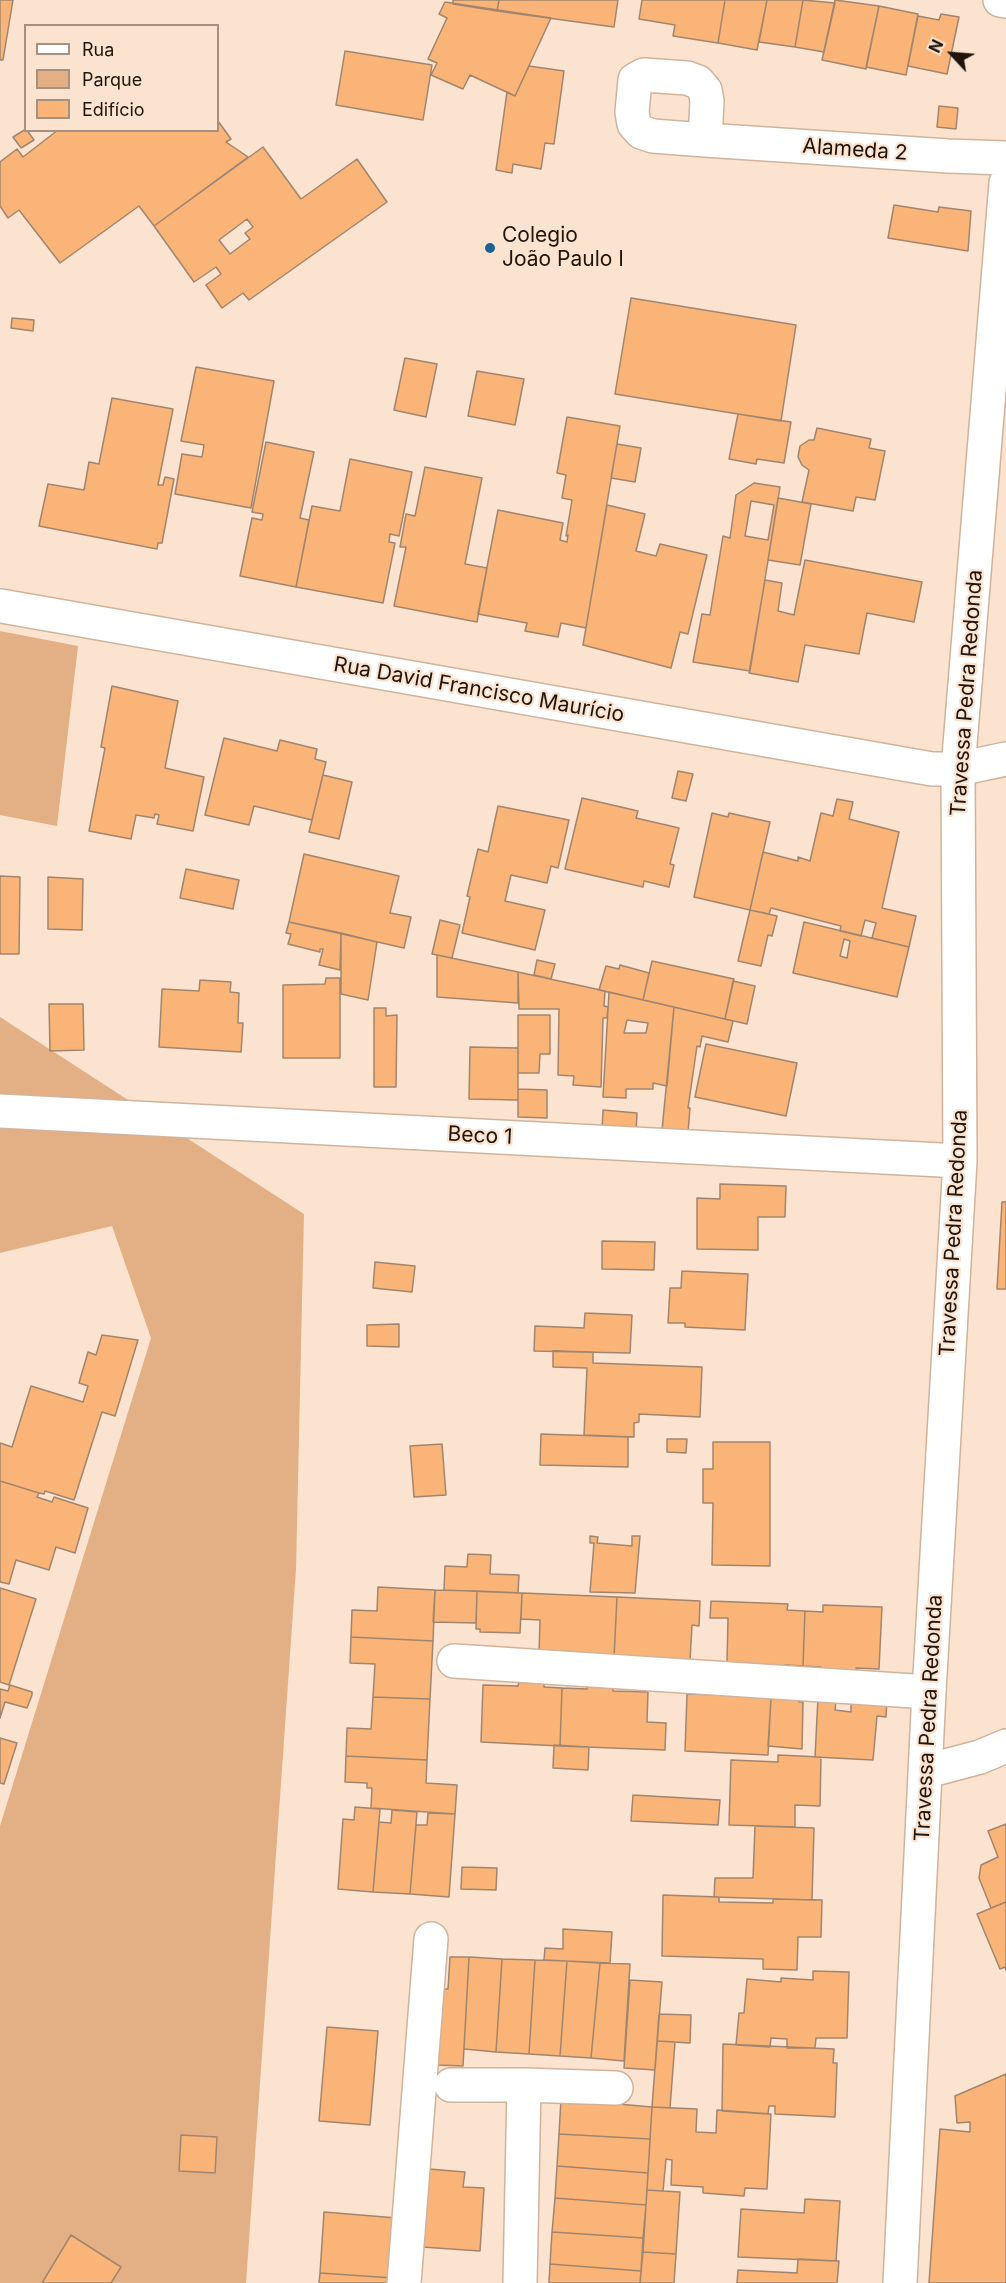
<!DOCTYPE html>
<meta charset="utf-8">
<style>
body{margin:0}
#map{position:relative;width:1006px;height:2283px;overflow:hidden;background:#fce3cf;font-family:Inter,sans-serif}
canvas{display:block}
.legend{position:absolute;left:24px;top:24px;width:195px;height:108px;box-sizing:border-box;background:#fce3cf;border:2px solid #a49181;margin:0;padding:8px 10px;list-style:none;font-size:18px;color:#20150c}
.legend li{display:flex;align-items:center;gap:12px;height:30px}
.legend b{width:30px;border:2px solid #a49181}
.north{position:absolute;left:922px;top:24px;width:60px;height:60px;-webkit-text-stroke:4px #fce3cf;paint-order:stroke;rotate:296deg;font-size:16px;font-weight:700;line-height:24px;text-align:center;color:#20150c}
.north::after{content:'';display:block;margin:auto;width:21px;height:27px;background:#20150c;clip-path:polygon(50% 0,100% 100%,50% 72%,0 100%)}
</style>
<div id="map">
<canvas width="1006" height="2283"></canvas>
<ul class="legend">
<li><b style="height:8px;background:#fff"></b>Rua</li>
<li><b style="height:16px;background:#e3b086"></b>Parque</li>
<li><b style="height:16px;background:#fab477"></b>Edifício</li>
</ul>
<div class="north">N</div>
</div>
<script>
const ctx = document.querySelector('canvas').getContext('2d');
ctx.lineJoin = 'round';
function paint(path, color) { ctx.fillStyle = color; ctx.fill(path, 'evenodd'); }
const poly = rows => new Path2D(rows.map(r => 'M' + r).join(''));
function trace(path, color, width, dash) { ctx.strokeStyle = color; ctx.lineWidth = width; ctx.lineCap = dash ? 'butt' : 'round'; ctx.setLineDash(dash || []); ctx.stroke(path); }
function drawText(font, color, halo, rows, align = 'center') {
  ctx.font = font + ' Inter,sans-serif'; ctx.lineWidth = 4.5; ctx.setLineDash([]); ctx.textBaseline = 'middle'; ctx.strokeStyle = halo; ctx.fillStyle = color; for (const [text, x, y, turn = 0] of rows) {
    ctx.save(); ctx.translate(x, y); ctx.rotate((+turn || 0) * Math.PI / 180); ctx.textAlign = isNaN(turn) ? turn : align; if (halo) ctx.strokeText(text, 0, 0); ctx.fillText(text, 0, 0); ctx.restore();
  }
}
paint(poly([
 [0,631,78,646,57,826,0,815],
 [0,1017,304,1214,296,1569,246,2283,0,2283,0,1826,151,1338,112,1226,0,1253]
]), '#e3b086');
const building = poly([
 [0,0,13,0,3,60,0,60,0,0],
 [453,0,499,0,497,11,453,4,453,0],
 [499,0,618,0,614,27,497,11,499,0],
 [642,0,725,0,718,43,673,36,675,25,639,19,642,0],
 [725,0,767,0,757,50,718,43,725,0],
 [767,0,803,0,795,47,759,42,767,0],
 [803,0,835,3,824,52,795,47,803,0],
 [835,0,879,6,866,69,822,60,835,0],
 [445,2,551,18,515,96,470,75,463,89,431,75,437,63,428,59,447,18,439,14,445,2],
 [879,6,918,14,906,75,866,67,879,6],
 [941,14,959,17,947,74,908,66,918,16,939,20,941,14],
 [345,51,432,65,423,120,336,105,345,51],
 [529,66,564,71,554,144,545,143,541,169,513,164,512,173,496,170,507,92,515,96,529,66],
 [939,106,958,108,956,129,937,127,939,106],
 [218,121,231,139,226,142,248,157,154,226,139,206,60,263,19,210,8,218,0,206,0,162,17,149,23,157,58,130,218,130,218,121],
 [26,129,34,140,21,148,13,137,26,129],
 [263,147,301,199,357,159,387,202,249,300,243,293,222,308,206,285,221,274,216,267,194,282,154,226,263,147],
 [247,219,253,227,245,233,250,239,230,254,219,240,247,219],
 [894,205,938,212,939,207,971,211,968,251,888,238,894,205],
 [631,298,796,325,781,421,615,394,631,298],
 [12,318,34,320,33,331,11,328,12,318],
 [405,358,437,364,426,417,394,410,405,358],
 [196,367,274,381,251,508,175,494,182,454,202,457,204,445,181,441,196,367],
 [477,371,524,379,515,425,468,416,477,371],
 [112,398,173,409,158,485,163,485,165,477,174,479,162,543,158,543,157,549,39,526,48,484,84,490,89,462,99,464,112,398],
 [738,414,791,422,784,463,757,459,756,464,729,459,738,414],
 [567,417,620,426,586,628,561,623,558,637,525,631,527,623,478,614,498,510,563,523,560,540,567,542,568,535,566,536,572,500,562,498,566,475,557,473,567,417],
 [817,428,871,439,869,448,885,451,875,500,856,497,853,511,802,502,809,470,802,465,798,457,800,446,809,440,814,440,817,428],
 [266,442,314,452,300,518,309,520,296,587,240,576,252,518,262,520,263,514,252,512,266,442],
 [617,444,641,448,635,482,611,478,617,444],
 [350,459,412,472,399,536,390,534,389,542,395,543,383,603,296,587,312,506,340,511,350,459],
 [425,467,482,478,465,564,487,568,477,622,394,606,406,547,400,547,406,514,415,516,425,467],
 [754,483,780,487,750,671,693,662,702,614,710,615,723,536,730,538,736,495,754,483],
 [751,501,774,505,768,540,745,536,751,501],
 [778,498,811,504,800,565,768,560,778,498],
 [607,505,645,514,636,551,656,556,660,544,707,555,688,634,680,632,671,668,583,645,607,505],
 [805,560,922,582,914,622,867,613,859,654,805,645,798,682,749,673,765,580,782,583,778,611,794,615,805,560],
 [112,686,178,701,165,768,204,777,193,831,157,824,159,815,155,814,154,818,136,815,131,839,89,831,105,748,101,747,112,686],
 [224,738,277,751,280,740,317,749,315,759,326,762,312,820,254,806,249,825,205,815,224,738],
 [678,771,693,774,686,801,672,798,678,771],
 [323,775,352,782,339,839,309,832,323,775],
 [582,798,638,811,636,818,679,828,670,864,674,865,669,887,644,881,643,887,565,869,582,798],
 [837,799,853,802,849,819,899,832,882,908,916,916,909,947,872,938,876,923,865,920,861,936,840,931,841,926,771,908,769,914,750,910,763,852,798,861,798,857,810,861,821,813,833,816,837,799],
 [498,806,569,820,558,868,551,866,547,883,511,875,505,901,545,910,535,950,462,933,470,897,467,896,478,849,488,852,498,806],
 [712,813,728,817,729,813,770,822,750,910,694,897,712,813],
 [304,854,399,876,390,913,411,917,404,948,289,922,304,854],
 [186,869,239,880,233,909,180,898,186,869],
 [0,876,20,877,19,954,0,954,0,876],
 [48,877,83,879,82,930,48,929,48,877],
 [750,910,777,916,772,936,768,935,761,966,738,961,750,910],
 [440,920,460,925,452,958,432,954,440,920],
 [289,922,341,933,340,970,319,965,323,949,320,949,320,952,288,944,291,934,286,933,289,922],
 [804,922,909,947,897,997,793,973,804,922],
 [844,939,850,941,847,958,840,956,844,939],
 [341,933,377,942,368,1000,341,994,341,933],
 [437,955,518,972,518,1003,437,997,437,955],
 [537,960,555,964,551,979,534,975,537,960],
 [652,961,734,979,725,1019,643,1000,652,961],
 [620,965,649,973,643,1000,599,990,606,966,619,969,620,965],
 [518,972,605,991,604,1006,608,1007,607,1018,603,1018,601,1087,573,1085,574,1076,558,1075,559,1009,519,1009,518,972],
 [326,978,340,978,340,1058,283,1058,283,985,325,984,326,978],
 [200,980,231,982,230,992,239,993,238,1023,243,1023,241,1052,159,1047,162,989,199,991,200,980],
 [733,981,755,986,747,1024,725,1019,733,981],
 [609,992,674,1007,667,1086,653,1083,653,1089,626,1089,626,1098,603,1097,609,992],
 [627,1020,648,1023,646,1033,624,1033,627,1020],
 [49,1004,83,1004,84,1050,50,1051,49,1004],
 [674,1007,733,1021,728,1042,702,1036,700,1047,697,1046,688,1108,690,1108,688,1133,662,1130,674,1007],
 [374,1008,386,1008,386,1016,397,1015,396,1087,374,1087,374,1008],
 [518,1015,550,1015,550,1054,540,1054,539,1073,518,1073,518,1015],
 [706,1044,797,1063,786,1116,695,1097,706,1044],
 [470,1047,518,1048,518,1100,469,1099,470,1047],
 [518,1089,547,1090,547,1118,518,1117,518,1089],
 [603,1110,637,1113,636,1133,602,1131,603,1110],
 [720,1184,786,1186,785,1217,758,1217,758,1250,697,1249,697,1198,720,1199,720,1184],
 [1002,1202,1006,1202,1006,1289,997,1289,1002,1202],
 [602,1241,655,1242,654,1270,602,1269,602,1241],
 [375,1262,415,1266,412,1292,373,1288,375,1262],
 [682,1271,748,1274,745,1330,685,1327,685,1323,668,1323,670,1288,681,1288,682,1271],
 [585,1313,632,1315,630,1353,534,1351,535,1326,584,1328,585,1313],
 [399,1324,399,1347,367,1346,367,1325,399,1324],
 [102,1335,138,1340,115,1416,102,1412,74,1500,45,1491,44,1494,39,1493,0,1481,0,1443,12,1447,31,1386,83,1402,88,1386,79,1383,88,1352,96,1355,102,1335],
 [553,1351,593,1352,593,1363,702,1367,700,1417,639,1414,639,1422,634,1423,634,1437,584,1435,587,1368,553,1367,553,1351],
 [541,1434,628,1437,628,1467,540,1465,541,1434],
 [667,1439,687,1439,686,1453,667,1452,667,1439],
 [713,1442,770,1442,770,1566,712,1565,713,1503,703,1503,703,1469,713,1469,713,1442],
 [442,1444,446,1495,414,1497,410,1446,442,1444],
 [0,1481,39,1493,37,1497,52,1502,54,1497,88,1508,75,1553,56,1547,49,1570,16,1560,9,1584,0,1582,0,1481],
 [590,1536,598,1537,597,1543,632,1546,632,1536,640,1536,635,1593,590,1592,594,1543,590,1543,590,1536],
 [468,1554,491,1555,490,1574,519,1575,518,1593,444,1590,445,1566,467,1567,468,1554],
 [378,1587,435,1590,433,1641,351,1637,352,1610,377,1611,378,1587],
 [0,1588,36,1599,9,1685,0,1682,0,1588],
 [435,1590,477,1591,476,1623,433,1622,435,1590],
 [477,1591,522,1593,520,1633,480,1632,480,1629,476,1629,477,1591],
 [522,1593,617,1597,614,1658,539,1654,540,1620,521,1619,522,1593],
 [617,1597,700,1601,699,1626,692,1625,690,1661,614,1658,617,1597],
 [711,1601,788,1604,787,1610,805,1611,803,1666,785,1665,784,1671,749,1669,749,1663,727,1663,728,1618,710,1618,711,1601],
 [823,1605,882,1607,879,1669,856,1668,857,1674,821,1673,821,1667,803,1666,805,1611,823,1612,823,1605],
 [351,1637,433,1641,430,1699,373,1697,375,1664,350,1663,351,1637],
 [519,1682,544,1683,544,1687,562,1688,560,1746,481,1742,483,1685,518,1686,519,1682],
 [10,1685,32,1692,32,1695,27,1708,5,1702,0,1718,0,1689,8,1691,10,1685],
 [587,1685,613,1686,613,1691,648,1692,647,1722,666,1723,665,1750,560,1746,562,1688,587,1689,587,1685],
 [749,1690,748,1697,771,1698,768,1755,685,1751,687,1694,723,1695,749,1690],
 [887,1696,886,1717,877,1716,873,1760,815,1757,818,1698,836,1700,835,1710,851,1712,851,1703,887,1696],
 [373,1697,430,1699,427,1760,346,1756,347,1728,371,1729,373,1697],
 [771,1698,799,1699,799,1702,803,1702,802,1749,768,1746,771,1698],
 [0,1738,17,1743,4,1784,0,1783,0,1738],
 [554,1745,589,1747,588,1770,553,1768,554,1745],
 [778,1755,821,1757,820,1806,795,1805,795,1827,729,1825,731,1760,778,1762,778,1755],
 [346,1756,427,1760,426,1783,457,1785,455,1814,371,1808,372,1788,367,1788,367,1783,345,1782,346,1756],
 [633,1795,720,1800,718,1825,631,1821,633,1795],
 [355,1807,380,1809,373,1892,338,1889,343,1819,354,1820,355,1807],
 [392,1810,417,1812,410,1894,373,1892,379,1822,391,1823,392,1810],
 [428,1813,455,1814,449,1897,410,1894,416,1825,427,1825,428,1813],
 [1006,1824,1006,1902,991,1908,979,1878,981,1865,998,1857,988,1831,1006,1824],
 [755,1826,814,1828,812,1900,714,1897,715,1878,753,1878,755,1826],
 [462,1867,497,1868,496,1890,461,1889,462,1867],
 [663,1895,719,1897,719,1902,773,1903,773,1899,822,1900,821,1937,798,1937,797,1970,763,1969,763,1959,662,1956,663,1895],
 [1006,1902,1006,1970,1005,1967,1000,1969,977,1914,1006,1902],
 [563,1929,612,1932,610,1963,544,1960,545,1948,563,1949,563,1929],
 [450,1957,469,1957,463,2066,437,2065,442,1989,448,1989,450,1957],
 [469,1957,502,1959,496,2052,464,2049,469,1957],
 [502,1959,535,1960,529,2054,496,2052,502,1959],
 [535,1960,567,1961,560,2056,529,2054,535,1960],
 [567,1961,600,1963,591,2058,560,2056,567,1961],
 [600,1963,630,1964,624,2061,591,2058,600,1963],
 [813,1971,849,1972,847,2038,816,2038,815,2048,787,2048,787,2039,771,2038,770,2047,736,2045,739,2013,744,2013,747,1979,781,1982,781,1978,813,1980,813,1971],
 [630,1980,662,1982,655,2070,624,2068,630,1980],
 [659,2014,691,2015,690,2043,657,2041,659,2014],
 [327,2027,378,2031,370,2125,319,2121,327,2027],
 [657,2041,675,2042,670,2108,652,2107,657,2041],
 [723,2044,834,2049,833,2063,837,2063,835,2117,775,2114,775,2106,769,2106,768,2114,722,2111,723,2044],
 [1006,2074,1006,2283,929,2283,940,2129,970,2132,970,2122,957,2123,955,2096,1006,2074],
 [561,2099,652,2107,650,2139,559,2134,561,2099],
 [652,2107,697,2109,696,2132,716,2133,717,2110,771,2114,767,2189,745,2188,744,2196,703,2193,703,2187,671,2185,672,2160,666,2159,663,2191,647,2190,652,2107],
 [559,2134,650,2139,648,2173,557,2166,559,2134],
 [181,2135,217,2137,215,2173,179,2171,181,2135],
 [557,2166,648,2173,646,2205,555,2198,557,2166],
 [429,2169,465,2172,463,2187,484,2188,480,2251,422,2247,429,2169],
 [647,2190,680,2192,676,2254,643,2252,647,2190],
 [555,2198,646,2205,643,2238,552,2232,555,2198],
 [805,2199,840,2201,836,2261,738,2257,741,2209,804,2213,805,2199],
 [324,2212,397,2218,393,2278,320,2273,324,2212],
 [552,2232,643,2238,641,2271,550,2264,552,2232],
 [71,2235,121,2267,111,2283,42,2283,71,2235],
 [643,2252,676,2254,674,2283,640,2283,643,2252],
 [798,2259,839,2261,837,2283,737,2283,738,2270,797,2273,798,2259],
 [550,2264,641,2271,640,2283,549,2283,550,2264],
 [320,2273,393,2278,392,2283,319,2283,320,2273]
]);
paint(building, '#fab477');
trace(building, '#a2856e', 1.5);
const minor = poly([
 [1000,0,1006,1],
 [705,140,707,101,705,90,698,82,687,78,644,75,635,80,632,112,634,124,641,132,653,136,705,140,948,156,1006,158],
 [1,606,932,769,958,769,1006,759],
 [0,1111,960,1161],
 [454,1661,929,1692],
 [927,1771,980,1757,1006,1746],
 [451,2085,524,2085,616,2088],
 [404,2283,431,1939],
 [520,2283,524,2085],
 [900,2283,929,1692,960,1161,958,769,1006,183]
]);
trace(minor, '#d1b39b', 36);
trace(minor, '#fff', 33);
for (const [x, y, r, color] of [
 [490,248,6,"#1a6296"]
]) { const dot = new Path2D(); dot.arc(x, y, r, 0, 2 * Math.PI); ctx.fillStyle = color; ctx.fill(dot); trace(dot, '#fce3cf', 2); }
drawText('21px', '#20150c', '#fce3cf', [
 ["Alameda 2",855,150,4],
 ["Rua David Francisco Maurício",479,690,10],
 ["Travessa Pedra Redonda",967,693,-86],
 ["Beco 1",480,1136,3],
 ["Travessa Pedra Redonda",954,1233,-87],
 ["Travessa Pedra Redonda",929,1718,-87]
]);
drawText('21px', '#20150c', '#fce3cf', [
 ["Colegio",502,236],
 ["João Paulo I",502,260]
], 'left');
</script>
